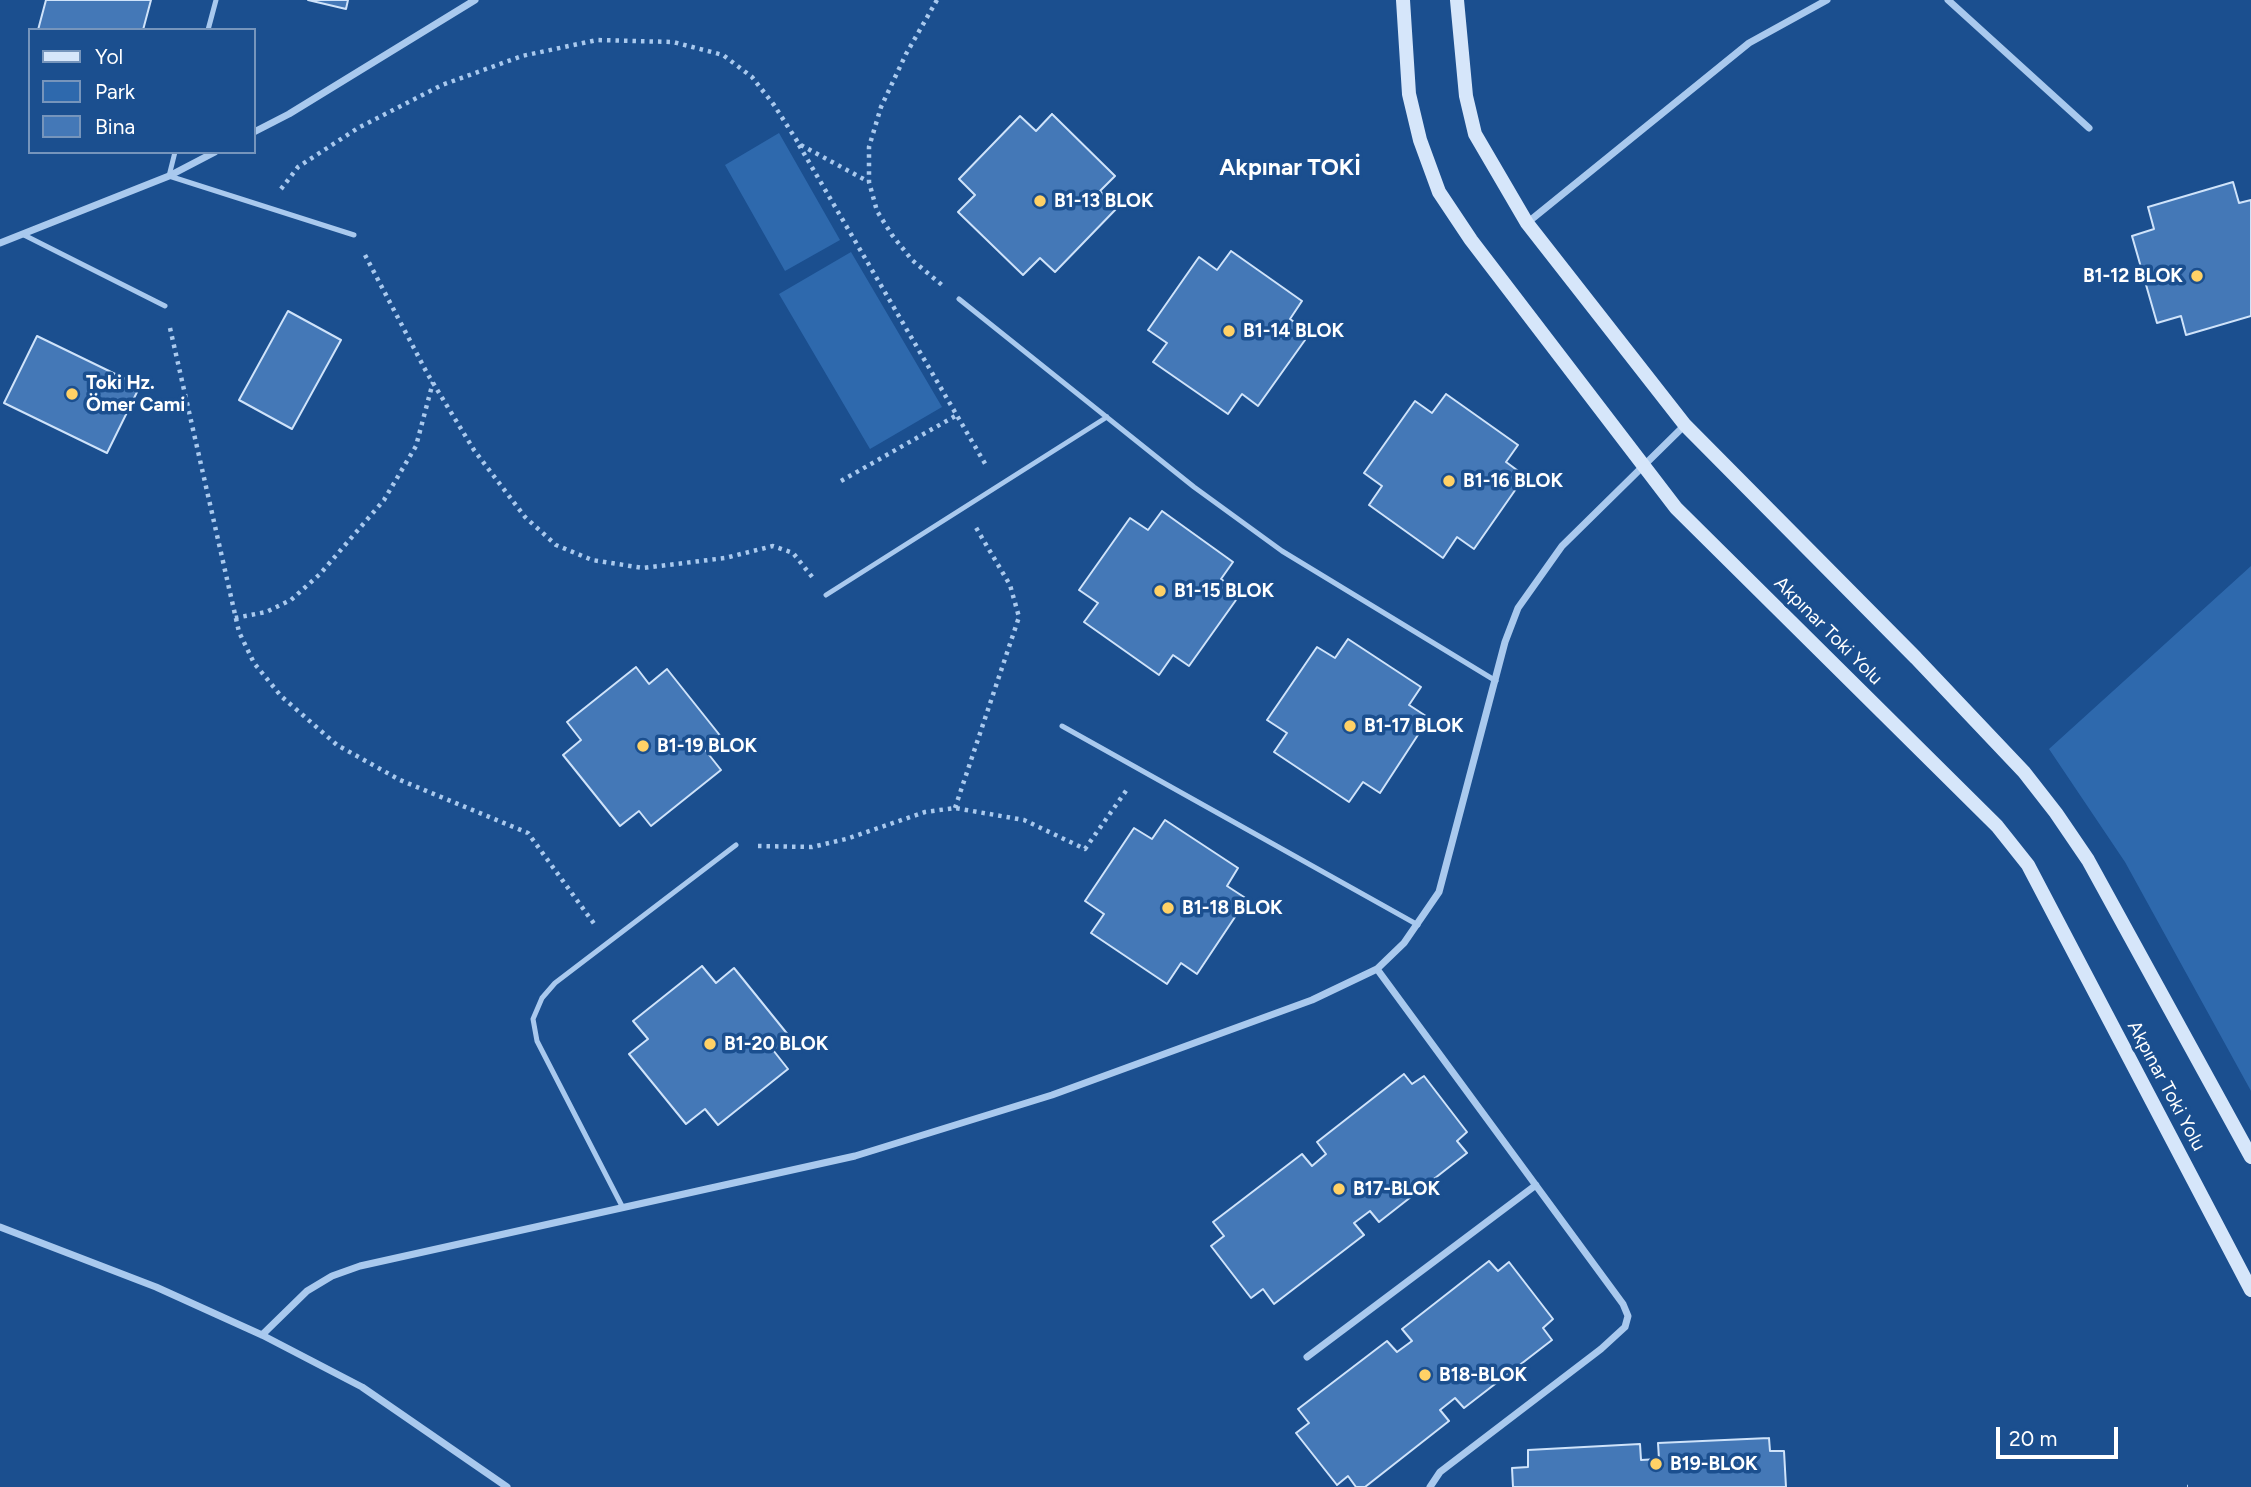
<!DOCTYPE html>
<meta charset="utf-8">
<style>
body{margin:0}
#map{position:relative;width:2251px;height:1487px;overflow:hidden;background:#1b4f8f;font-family:Figtree,sans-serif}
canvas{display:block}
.legend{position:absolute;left:28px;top:28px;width:228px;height:126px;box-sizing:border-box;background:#1b4f8f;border:2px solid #7695bc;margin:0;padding:9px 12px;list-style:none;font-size:21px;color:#fff}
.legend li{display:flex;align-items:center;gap:14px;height:35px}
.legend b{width:35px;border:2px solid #7695bc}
.scale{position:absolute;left:1996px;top:1427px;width:122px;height:32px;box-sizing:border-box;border:4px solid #fff;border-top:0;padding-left:9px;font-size:21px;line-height:24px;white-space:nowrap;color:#fff;-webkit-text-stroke:5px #1b4f8f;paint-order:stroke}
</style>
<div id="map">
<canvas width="2251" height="1487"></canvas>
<ul class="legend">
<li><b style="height:9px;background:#d6e6fa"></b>Yol</li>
<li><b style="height:19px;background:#2e69ad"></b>Park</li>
<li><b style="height:19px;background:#4478b7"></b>Bina</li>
</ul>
<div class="scale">20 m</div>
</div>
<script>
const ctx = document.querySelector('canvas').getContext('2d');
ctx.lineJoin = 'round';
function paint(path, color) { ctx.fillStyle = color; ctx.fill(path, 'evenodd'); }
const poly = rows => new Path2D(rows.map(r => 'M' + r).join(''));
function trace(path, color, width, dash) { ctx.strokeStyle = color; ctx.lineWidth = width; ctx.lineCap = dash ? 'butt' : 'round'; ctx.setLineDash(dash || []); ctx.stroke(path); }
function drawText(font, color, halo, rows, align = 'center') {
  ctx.font = font + ' Figtree,sans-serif'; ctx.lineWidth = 7; ctx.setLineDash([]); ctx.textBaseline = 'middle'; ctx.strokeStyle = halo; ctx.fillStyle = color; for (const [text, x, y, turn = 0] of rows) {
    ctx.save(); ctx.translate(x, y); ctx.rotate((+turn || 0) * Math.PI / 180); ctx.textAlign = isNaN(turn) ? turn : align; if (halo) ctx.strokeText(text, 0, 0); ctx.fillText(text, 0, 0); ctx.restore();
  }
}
paint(poly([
 [779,133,840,240,785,271,725,165],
 [851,252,942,407,870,449,779,294],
 [2251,566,2251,1091,2125,862,2049,749]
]), '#2e69ad');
const building = poly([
 [46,0,151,0,143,30,38,30,46,0],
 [308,0,348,0,346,9,308,0],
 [1052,114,1115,176,1100,191,1117,208,1055,272,1040,258,1023,275,958,212,975,195,959,179,1020,116,1036,131,1052,114],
 [2233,182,2239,203,2251,200,2251,316,2186,335,2181,316,2157,323,2132,236,2154,229,2148,207,2233,182],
 [1231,251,1302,301,1290,319,1310,333,1258,406,1242,394,1228,414,1153,362,1167,343,1148,330,1199,257,1217,270,1231,251],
 [288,311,341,340,292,429,239,400,288,311],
 [37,336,140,386,107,453,4,403,37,336],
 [1446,394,1518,445,1506,462,1525,476,1474,549,1457,537,1443,558,1369,505,1382,486,1364,473,1415,401,1432,413,1446,394],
 [1162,511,1233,562,1221,579,1241,593,1189,666,1173,655,1159,675,1084,622,1098,603,1079,590,1130,518,1148,530,1162,511],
 [1348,639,1421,687,1409,705,1429,718,1380,793,1363,782,1349,802,1274,752,1287,733,1267,720,1317,647,1335,658,1348,639],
 [636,667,649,684,667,669,722,738,706,751,721,770,651,826,639,811,620,826,563,755,581,740,567,722,636,667],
 [1165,820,1238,868,1227,886,1247,899,1197,974,1181,963,1167,984,1091,933,1104,914,1085,901,1134,828,1152,839,1165,820],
 [702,966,716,983,734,968,789,1036,773,1050,788,1069,718,1125,705,1109,686,1124,629,1054,648,1039,633,1021,702,966],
 [1404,1074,1412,1084,1424,1076,1467,1132,1457,1141,1467,1153,1379,1222,1370,1211,1354,1223,1364,1235,1274,1304,1263,1289,1251,1298,1211,1246,1224,1236,1213,1222,1302,1154,1312,1166,1326,1154,1317,1142,1404,1074],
 [1489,1261,1498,1271,1509,1262,1553,1319,1543,1328,1552,1340,1464,1408,1455,1398,1440,1410,1449,1421,1365,1487,1356,1487,1348,1476,1337,1485,1296,1433,1309,1423,1298,1409,1387,1341,1397,1352,1412,1341,1402,1329,1489,1261],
 [1769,1438,1770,1451,1784,1451,1786,1487,1513,1487,1512,1468,1528,1467,1528,1450,1640,1444,1641,1460,1659,1459,1658,1443,1769,1438]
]);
paint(building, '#4478b7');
trace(building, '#cfe3fa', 2);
trace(poly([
 [937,0,906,54,881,107,869,147,869,182,877,211,892,235,912,260,942,285],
 [799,145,987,467],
 [281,189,298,167,358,128,442,85,522,56,597,40,673,42,723,55,752,77,774,105,799,144,869,182],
 [365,255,427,373,474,450,525,517,556,545,592,560,643,568,725,558,773,546,793,553,813,578],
 [170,328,239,632,254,663,281,696,337,745,400,780,528,833,595,925],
 [841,481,957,415],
 [235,618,266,612,291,600,320,574,384,500,416,446,433,382],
 [955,808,1019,617,1010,585,975,526],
 [758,846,812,847,846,839,925,812,955,808,1024,820,1085,849,1128,788],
 [2187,1487,2188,1487]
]), '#a9c9ee', 4.5, [3.5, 5]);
trace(poly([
 [208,30,216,0],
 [175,152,169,176,354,235],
 [22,234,165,306],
 [959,299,1194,487,1282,551,1496,681],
 [826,595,1107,417],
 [1062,726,1418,925],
 [623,1208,537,1041,533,1019,542,998,555,983,736,845]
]), '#a9c9ee', 5);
trace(poly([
 [1948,0,2089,128],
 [254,132,289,114,475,0],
 [1527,223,1749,43,1827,0],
 [0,243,169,176,215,152],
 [1377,969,1623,1304,1628,1316,1625,1327,1601,1349,1440,1472,1430,1487],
 [0,1227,156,1287,262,1335,362,1387,507,1487],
 [262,1335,307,1291,332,1276,360,1266,855,1156,1052,1095,1312,1000,1377,969,1404,943,1439,892,1505,642,1518,608,1562,546,1685,425],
 [1307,1357,1536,1185]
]), '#a9c9ee', 7);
trace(poly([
 [1403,0,1409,94,1420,140,1439,192,1471,240,1676,508,1997,826,2028,865,2251,1290],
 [1457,0,1466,96,1475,134,1527,223,1685,425,1916,658,2024,772,2056,813,2088,860,2251,1157]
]), '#d6e6fa', 14);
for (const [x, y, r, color] of [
 [1040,201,7,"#ffd166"],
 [2197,276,7,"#ffd166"],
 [1229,331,7,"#ffd166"],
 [72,394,7,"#ffd166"],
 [1449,481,7,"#ffd166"],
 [1160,591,7,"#ffd166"],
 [1350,726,7,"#ffd166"],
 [643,746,7,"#ffd166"],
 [1168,908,7,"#ffd166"],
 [710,1044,7,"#ffd166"],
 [1339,1189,7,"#ffd166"],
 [1425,1375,7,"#ffd166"],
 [1656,1464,7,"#ffd166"]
]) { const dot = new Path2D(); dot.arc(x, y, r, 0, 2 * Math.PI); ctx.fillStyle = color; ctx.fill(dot); trace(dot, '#1b4f8f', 2.5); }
drawText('bold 19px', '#fff', '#1b4f8f', [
 ["B1-13 BLOK",1054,201],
 ["B1-12 BLOK",2183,276,"right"],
 ["B1-14 BLOK",1243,331],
 ["Toki Hz.",86,383],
 ["Ömer Cami",86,405],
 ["B1-16 BLOK",1463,481],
 ["B1-15 BLOK",1174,591],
 ["B1-17 BLOK",1364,726],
 ["B1-19 BLOK",657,746],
 ["B1-18 BLOK",1182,908],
 ["B1-20 BLOK",724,1044],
 ["B17-BLOK",1353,1189],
 ["B18-BLOK",1439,1375],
 ["B19-BLOK",1670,1464]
], 'left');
drawText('19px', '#fff', '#1b4f8f', [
 ["Akpınar Toki Yolu",1828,631,45],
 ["Akpınar Toki Yolu",2166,1086,62]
]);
drawText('bold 23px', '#fff', '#1b4f8f', [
 ["Akpınar TOKİ",1290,168]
]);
</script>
